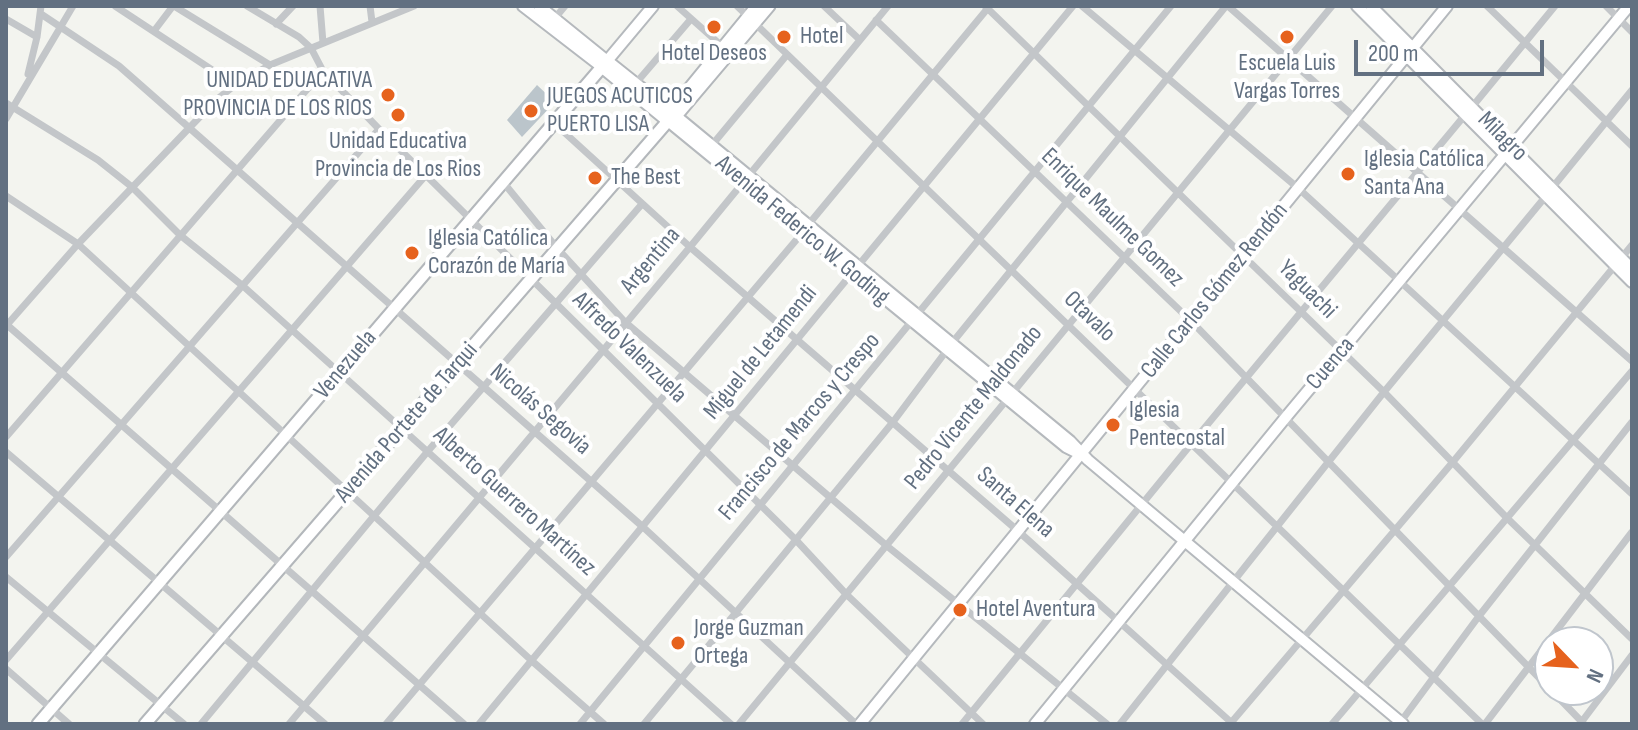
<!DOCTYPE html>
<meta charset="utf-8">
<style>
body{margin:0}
#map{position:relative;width:1638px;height:730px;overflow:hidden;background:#f3f4ef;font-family:"Sofia Sans Condensed",sans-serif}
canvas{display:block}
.frame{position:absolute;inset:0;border:8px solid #627081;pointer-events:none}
.north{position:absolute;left:1534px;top:626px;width:80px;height:80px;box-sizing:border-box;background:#fff;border:2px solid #c0c6cd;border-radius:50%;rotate:115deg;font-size:22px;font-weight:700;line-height:32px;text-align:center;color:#627081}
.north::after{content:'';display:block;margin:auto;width:28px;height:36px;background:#e6621d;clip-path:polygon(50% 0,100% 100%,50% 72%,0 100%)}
.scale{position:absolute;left:1354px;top:40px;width:190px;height:36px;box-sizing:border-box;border:4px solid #627081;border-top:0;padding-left:10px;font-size:24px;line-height:28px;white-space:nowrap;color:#627081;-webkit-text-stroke:6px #fff;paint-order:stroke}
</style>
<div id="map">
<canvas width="1638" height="730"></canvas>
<div class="frame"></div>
<div class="north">N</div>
<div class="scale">200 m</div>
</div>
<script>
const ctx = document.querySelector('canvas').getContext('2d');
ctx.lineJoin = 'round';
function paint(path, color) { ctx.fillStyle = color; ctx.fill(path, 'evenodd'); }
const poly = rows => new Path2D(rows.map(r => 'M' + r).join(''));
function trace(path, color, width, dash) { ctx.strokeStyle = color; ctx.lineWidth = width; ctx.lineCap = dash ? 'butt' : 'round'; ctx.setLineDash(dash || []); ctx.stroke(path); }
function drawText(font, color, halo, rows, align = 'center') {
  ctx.font = font + ' "Sofia Sans Condensed",sans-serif'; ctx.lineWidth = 8; ctx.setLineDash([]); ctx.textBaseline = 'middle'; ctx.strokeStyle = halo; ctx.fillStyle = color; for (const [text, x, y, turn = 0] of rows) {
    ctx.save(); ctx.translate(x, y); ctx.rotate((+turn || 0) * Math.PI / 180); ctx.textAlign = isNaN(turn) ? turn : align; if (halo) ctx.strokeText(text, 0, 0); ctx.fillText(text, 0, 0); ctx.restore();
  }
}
paint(poly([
 [537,85,555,102,522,137,507,120]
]), '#bbc5cb');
const secondary = poly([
 [523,6,602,67],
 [539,6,607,61,653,6],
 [1357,6,1632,282],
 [1371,6,1632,269],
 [676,116,1070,441,1088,460,1403,724],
 [668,121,1066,447,1076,452],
 [860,724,1447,6],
 [1035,724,1286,417,1629,6]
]);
const primary = poly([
 [602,67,668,121],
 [669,117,671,111,757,6],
 [38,724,607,61,676,116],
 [145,724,668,121,676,116,769,6]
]);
trace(secondary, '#b5b9bd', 14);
trace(primary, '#b3b7bb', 15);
trace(poly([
 [115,6,235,85],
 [174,6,270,65],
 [247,6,299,37,311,48,323,71,379,129,795,539,846,594,983,724],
 [320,6,323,43],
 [370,6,372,22],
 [677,6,723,47],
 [737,6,1482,724],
 [824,6,860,40],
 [985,6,1384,392,1507,518,1632,639],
 [1082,6,1298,188,1632,494],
 [1228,6,1632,361],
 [1487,6,1632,146],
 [1606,6,1632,32],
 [41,14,119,66,643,527,856,724],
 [555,18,565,6],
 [6,19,37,37],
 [876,20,1191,321,1550,689],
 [276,24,293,6],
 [154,31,173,6],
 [28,74,37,37,41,6],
 [636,83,691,19],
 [6,103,98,160,132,187,180,235,243,286,731,724],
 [1472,107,1555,6],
 [6,119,73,6],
 [554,123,690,247,1018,531,1233,724],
 [712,145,786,56],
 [503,182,557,248,625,322,887,546,1107,724],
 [1552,188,1632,90],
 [6,196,78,244,532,661,604,724],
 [808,225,988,8],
 [6,324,464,724],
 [6,326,78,244,215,101,235,85,270,65,414,6],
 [952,343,1226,6],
 [6,437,323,71],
 [6,452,325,724],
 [6,557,379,129],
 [6,577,184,724],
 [6,660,426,175],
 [6,669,69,724],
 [1551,690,1583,723],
 [201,724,428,451,642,204],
 [289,724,690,247,888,6],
 [386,724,803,232],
 [479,724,1073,6],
 [580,724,1171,6],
 [644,724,893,422,947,350],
 [739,724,1332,6],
 [962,724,1192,443,1465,115],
 [1120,724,1384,392,1546,196],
 [1230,724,1452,463,1632,245],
 [1332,724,1632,371],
 [1399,724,1479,616,1632,422],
 [1485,724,1632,532],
 [1580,724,1632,655]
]), '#c3c6c9', 7);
trace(secondary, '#fff', 10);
trace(primary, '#fff', 11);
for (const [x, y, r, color] of [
 [714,27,8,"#e6621d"],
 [784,37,8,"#e6621d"],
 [1287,37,8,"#e6621d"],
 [388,95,8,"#e6621d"],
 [531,111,8,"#e6621d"],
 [398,115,8,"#e6621d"],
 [1348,174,8,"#e6621d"],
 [595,178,8,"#e6621d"],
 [412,253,8,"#e6621d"],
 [1113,425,8,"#e6621d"],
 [960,610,8,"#e6621d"],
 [678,643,8,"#e6621d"]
]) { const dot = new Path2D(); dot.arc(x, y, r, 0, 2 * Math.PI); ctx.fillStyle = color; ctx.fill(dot); trace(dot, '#fff', 3); }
drawText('24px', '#627081', '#fff', [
 ["Hotel",800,37],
 ["Hotel Deseos",714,54,"center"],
 ["Escuela Luis",1287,64,"center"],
 ["Vargas Torres",1287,92,"center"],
 ["UNIDAD EDUACATIVA",372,81,"right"],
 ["PROVINCIA DE LOS RIOS",372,109,"right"],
 ["JUEGOS ACUTICOS",547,97],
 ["PUERTO LISA",547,125],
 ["Unidad Educativa",398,142,"center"],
 ["Provincia de Los Rios",398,170,"center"],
 ["Iglesia Católica",1364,160],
 ["Santa Ana",1364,188],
 ["The Best",611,178],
 ["Iglesia Católica",428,239],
 ["Corazón de María",428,267],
 ["Iglesia",1129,411],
 ["Pentecostal",1129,439],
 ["Hotel Aventura",976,610],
 ["Jorge Guzman",694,629],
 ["Ortega",694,657]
], 'left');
drawText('24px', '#627081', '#fff', [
 ["Milagro",1502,137,45],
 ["Enrique Maulme Gomez",1112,218,44],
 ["Avenida Federico W. Goding",802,231,40],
 ["Argentina",651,261,-50],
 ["Yaguachi",1307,290,45],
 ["Calle Carlos Gómez Rendón",1215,291,-51],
 ["Otavalo",1089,317,44],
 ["Alfredo Valenzuela",629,348,44],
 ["Miguel de Letamendi",761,353,-51],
 ["Cuenca",1331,364,-50],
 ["Venezuela",346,365,-50],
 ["Pedro Vicente Maldonado",974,408,-51],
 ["Nicolás Segovia",540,410,41],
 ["Avenida Portete de Tarqui",407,423,-49],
 ["Francisco de Marcos y Crespo",800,427,-50],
 ["Alberto Guerrero Martínez",514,502,42],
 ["Santa Elena",1015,503,41]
]);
</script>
